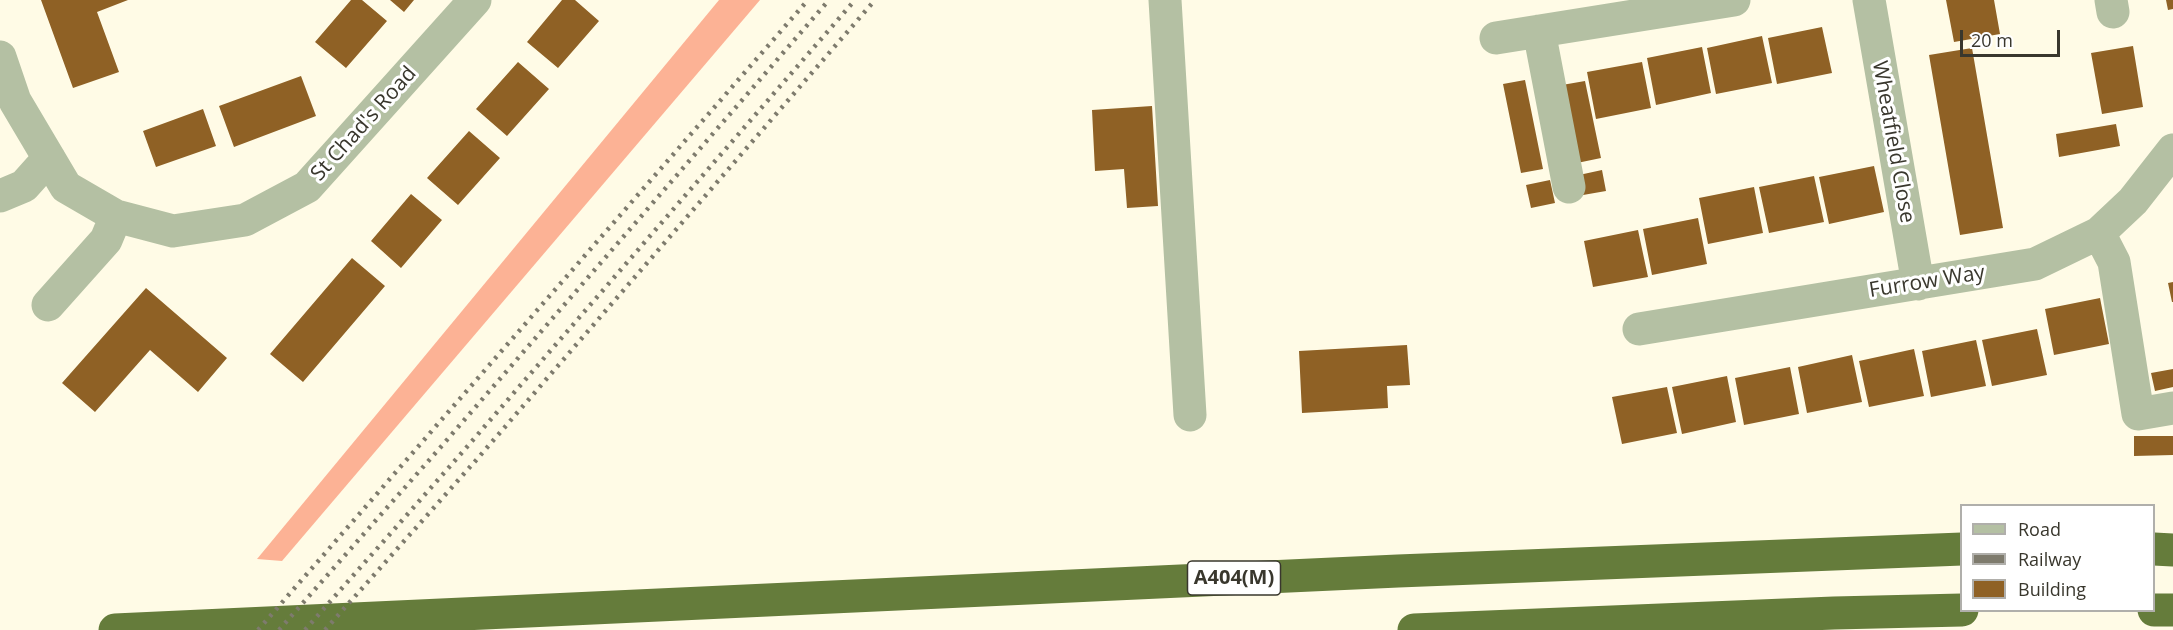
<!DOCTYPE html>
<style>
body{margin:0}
#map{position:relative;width:2173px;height:630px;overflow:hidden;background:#fffbe6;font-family:"Open Sans",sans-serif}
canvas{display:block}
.legend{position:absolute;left:1960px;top:504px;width:195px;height:108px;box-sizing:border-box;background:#fff;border:2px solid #b0afab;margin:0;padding:8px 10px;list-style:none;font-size:18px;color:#39372d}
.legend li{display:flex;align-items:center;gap:12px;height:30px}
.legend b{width:30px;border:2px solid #b0afab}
.scale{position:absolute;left:1960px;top:30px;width:100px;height:27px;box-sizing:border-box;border:3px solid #39372d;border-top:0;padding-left:8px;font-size:18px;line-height:21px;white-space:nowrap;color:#39372d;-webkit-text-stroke:4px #fff;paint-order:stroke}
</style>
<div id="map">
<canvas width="2173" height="630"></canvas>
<ul class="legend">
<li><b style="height:8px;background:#b4c0a3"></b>Road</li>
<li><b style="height:8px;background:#7e7b6d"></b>Railway</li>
<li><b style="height:16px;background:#8f6125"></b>Building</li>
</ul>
<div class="scale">20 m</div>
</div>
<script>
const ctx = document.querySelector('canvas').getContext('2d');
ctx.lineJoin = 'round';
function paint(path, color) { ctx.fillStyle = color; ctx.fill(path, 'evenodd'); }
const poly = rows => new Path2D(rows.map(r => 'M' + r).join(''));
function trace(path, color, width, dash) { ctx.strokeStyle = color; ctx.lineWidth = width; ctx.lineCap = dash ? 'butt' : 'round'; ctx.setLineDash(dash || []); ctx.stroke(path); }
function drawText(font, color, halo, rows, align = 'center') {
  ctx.font = font + ' "Open Sans",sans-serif'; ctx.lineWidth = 6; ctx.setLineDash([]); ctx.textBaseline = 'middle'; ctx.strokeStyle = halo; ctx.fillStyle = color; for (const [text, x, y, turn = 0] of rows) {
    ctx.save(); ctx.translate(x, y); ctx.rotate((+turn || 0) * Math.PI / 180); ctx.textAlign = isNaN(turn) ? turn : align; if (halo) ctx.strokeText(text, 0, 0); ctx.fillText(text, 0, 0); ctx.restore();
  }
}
paint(poly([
 [719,0,760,0,282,561,257,559]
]), '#fcb295');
paint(poly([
 [41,0,128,0,97,12,119,72,73,88],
 [351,0,362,0,387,21,346,68,315,42],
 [390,0,414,0,404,12],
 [562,0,575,0,599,21,558,68,527,42],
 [1946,0,1994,0,2000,34,1954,42],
 [2166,0,2173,0,2173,9,2168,10],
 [1822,27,1832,73,1777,84,1768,38],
 [1762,36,1772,83,1716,94,1707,48],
 [2133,46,2143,107,2102,114,2091,53],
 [1702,47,1711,93,1656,105,1647,58],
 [1972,48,2003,228,1960,235,1929,55],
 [518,62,549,89,507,136,476,109],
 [1642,62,1651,108,1596,119,1587,72],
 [301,76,316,116,234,147,219,106],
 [1525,80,1543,169,1521,173,1503,84],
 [1585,81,1601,158,1577,163,1562,85],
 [1152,106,1158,206,1127,208,1124,169,1095,171,1092,110],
 [203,109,216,146,156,167,143,131],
 [2116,124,2120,146,2059,157,2056,134],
 [469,131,500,158,458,205,427,178],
 [1874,166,1884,212,1829,224,1819,177],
 [1602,170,1606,191,1583,195,1579,175],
 [1814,176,1824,222,1769,233,1759,187],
 [1550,180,1555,203,1531,208,1526,185],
 [1754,187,1763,233,1708,244,1699,198],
 [411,194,442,220,401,268,371,241],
 [1698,218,1707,264,1652,275,1643,229],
 [1638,230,1648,277,1593,287,1584,241],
 [352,258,385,286,303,382,270,354],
 [2173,282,2173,302,2172,302,2168,283],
 [146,288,227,358,198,392,150,350,95,412,62,383],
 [2100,298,2109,344,2054,355,2045,309],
 [2037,329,2047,375,1992,386,1982,340],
 [1976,340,1986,386,1931,397,1922,351],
 [1407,345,1410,385,1387,386,1388,408,1302,413,1299,351],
 [1914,349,1924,396,1869,407,1859,361],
 [1852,355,1862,402,1807,413,1798,367],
 [1790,367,1799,414,1744,425,1735,378],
 [2173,369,2173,387,2155,391,2151,373],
 [1727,376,1736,422,1682,434,1672,387],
 [1667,387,1677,433,1622,444,1612,397],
 [2134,436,2173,436,2173,455,2134,456]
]), '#8f6125');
trace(poly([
 [1165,0,1190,415],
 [1869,0,1918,284],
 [2111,0,2113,12],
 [1539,31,1569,187],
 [1496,38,1734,0],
 [0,57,15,101,66,187,116,216,173,231,245,220,307,187,475,0],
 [0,196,24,186,49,158],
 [2099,233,2114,262,2138,414,2173,408],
 [48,305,106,240,116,216],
 [1639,329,2035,264,2099,233,2133,201,2173,150]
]), '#b4c0a3', 33);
trace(poly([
 [2154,549,2173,550],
 [2154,610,2173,610],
 [115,630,1398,571,1962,549],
 [1414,630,1834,613,1962,610]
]), '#657c3b', 33);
trace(poly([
 [258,630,808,0],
 [279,630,446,441,829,0],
 [305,630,459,456,855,0],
 [325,630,478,458,875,0]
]), '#7e7b6d', 4.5, [3, 6]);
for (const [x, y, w] of [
 [1234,578,93]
]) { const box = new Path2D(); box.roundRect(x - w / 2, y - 17, w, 34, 4.5); ctx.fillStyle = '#fff'; ctx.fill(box); trace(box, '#39372d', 1.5); }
drawText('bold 20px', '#39372d', null, [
 ["A404(M)",1234,578]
]);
drawText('21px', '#39372d', '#fff', [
 ["St Chad's Road",364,124,-48],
 ["Wheatfield Close",1893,142,80],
 ["Furrow Way",1927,282,-9]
]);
</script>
